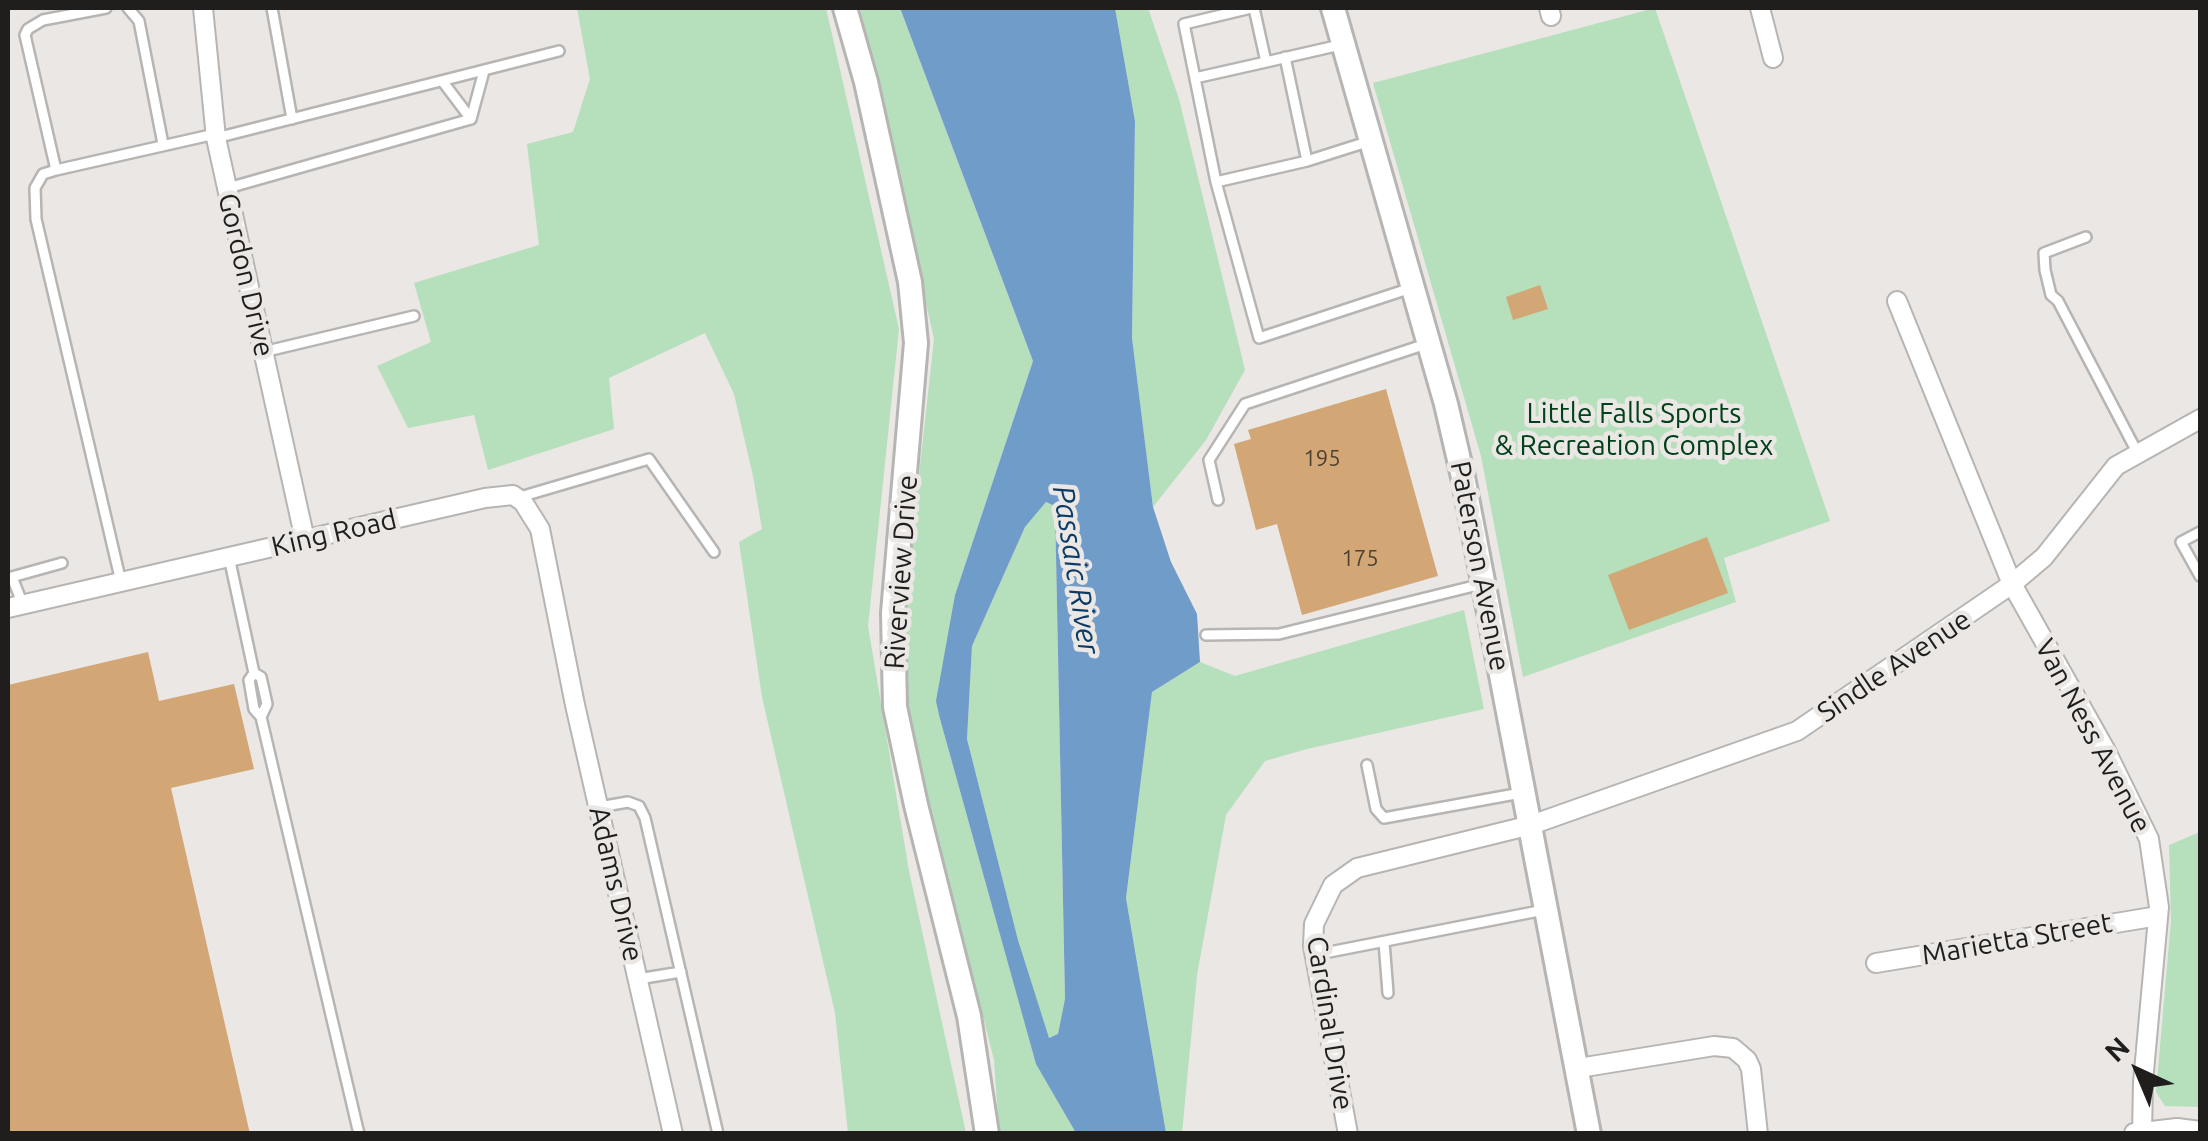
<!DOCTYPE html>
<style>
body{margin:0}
#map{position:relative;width:2208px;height:1141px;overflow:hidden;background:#eae7e4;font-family:Ubuntu,sans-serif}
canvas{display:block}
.frame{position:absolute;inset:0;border:10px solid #1f1e1d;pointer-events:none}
.north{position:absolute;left:2088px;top:1021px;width:100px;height:100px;-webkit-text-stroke:8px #eae7e4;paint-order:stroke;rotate:316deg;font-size:28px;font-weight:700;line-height:40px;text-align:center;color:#1f1e1d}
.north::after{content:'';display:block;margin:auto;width:35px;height:45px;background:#1f1e1d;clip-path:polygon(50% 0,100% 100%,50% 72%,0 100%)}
</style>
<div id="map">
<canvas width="2208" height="1141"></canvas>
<div class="frame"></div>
<div class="north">N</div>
</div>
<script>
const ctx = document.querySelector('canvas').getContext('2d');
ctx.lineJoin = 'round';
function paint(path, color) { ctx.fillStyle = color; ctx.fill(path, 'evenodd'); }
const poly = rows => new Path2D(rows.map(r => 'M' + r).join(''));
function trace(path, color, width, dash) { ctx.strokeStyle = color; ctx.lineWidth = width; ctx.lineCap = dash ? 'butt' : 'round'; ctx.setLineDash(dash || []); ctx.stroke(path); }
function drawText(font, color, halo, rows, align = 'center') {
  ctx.font = font + ' Ubuntu,sans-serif'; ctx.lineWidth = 9; ctx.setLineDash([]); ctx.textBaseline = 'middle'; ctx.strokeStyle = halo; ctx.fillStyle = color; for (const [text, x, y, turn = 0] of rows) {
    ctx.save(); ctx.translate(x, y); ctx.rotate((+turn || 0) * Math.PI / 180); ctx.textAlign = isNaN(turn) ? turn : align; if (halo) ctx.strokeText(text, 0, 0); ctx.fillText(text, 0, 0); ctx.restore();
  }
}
paint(poly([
 [577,8,826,8,899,329,868,626,909,871,966,1133,848,1133,835,1013,762,697,739,542,762,529,753,476,734,394,705,333,609,378,614,429,488,470,474,415,408,428,377,366,431,342,414,283,539,245,527,144,573,132,590,79],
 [860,8,900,8,1033,361,955,595,940,719,1036,1063,1076,1133,999,1133,994,1060,913,738,900,648,934,339],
 [1115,8,1148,8,1179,99,1245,370,1206,440,1153,507,1132,338,1135,121],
 [1655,8,1830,521,1724,558,1736,602,1523,677,1481,456,1373,83],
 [1046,502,1055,505,1065,1000,1058,1035,1048,1038,1018,940,967,739,972,646,1025,527],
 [1464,610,1484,709,1307,749,1265,761,1226,815,1197,975,1182,1133,1166,1133,1126,898,1152,692,1200,662,1235,676],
 [2200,832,2200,1107,2165,1106,2156,1092,2171,921,2169,845]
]), '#b6dfbc');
paint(poly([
 [900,8,1115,8,1135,121,1132,338,1153,507,1171,562,1197,614,1200,662,1152,692,1126,898,1166,1133,1076,1133,1036,1064,940,719,936,701,955,595,1033,361],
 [1046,502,1055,506,1065,999,1058,1034,1049,1038,1018,940,967,739,972,646,1025,527]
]), '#709cca');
paint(poly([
 [1540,285,1548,309,1513,320,1506,297],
 [1386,389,1438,576,1302,615,1277,524,1256,530,1234,444,1251,439,1248,430],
 [1707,537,1728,593,1629,630,1608,575],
 [148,652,159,701,234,684,254,769,171,788,250,1134,8,1134,8,685]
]), '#d2a675');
const lane = poly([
 [128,8,139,21,163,144],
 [272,8,292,119],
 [1251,8,1184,24,1216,182,1259,338,1411,288],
 [1254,8,1266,62,1340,45],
 [1195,78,1266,62],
 [443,82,471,119],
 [471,119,484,71],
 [216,138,559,51],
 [1307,161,1370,141],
 [56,170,25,35,28,29,43,20,106,8],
 [1216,182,1307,161,1285,57],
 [228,188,471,119],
 [2086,237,2044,253,2045,270,2051,295,2058,301,2137,452],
 [263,352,414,316],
 [520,497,649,459,714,552],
 [1218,500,1209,460,1245,404,1426,344],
 [2200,532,2181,542,2200,576],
 [229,557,254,673,261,677,267,704,261,717,254,709,249,680,254,673],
 [12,577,23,605],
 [8,578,62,563],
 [121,582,36,219,35,188,43,174,56,170,215,134],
 [1206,635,1279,634,1482,584],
 [261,717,359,1134],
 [1367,765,1376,809,1384,818,1521,793],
 [599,807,628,802,639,806,645,818,718,1134],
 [1384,942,1388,993],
 [1314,955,1544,910],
 [638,979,681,972]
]);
const street = poly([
 [203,8,216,138,305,540],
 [1549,8,1551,16],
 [1760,8,1773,58],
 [1897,301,2012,584,2106,751,2149,839,2159,907,2143,1082,2142,1134],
 [8,608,485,498,513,495,523,502,540,529,575,705,673,1134],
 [1876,963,2158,916],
 [1579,1068,1714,1046,1733,1048,1747,1060,1751,1069,1758,1134],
 [2134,1133,2177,1128,2200,1131],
 [1348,1134,1313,946,1314,924,1333,885,1357,868,1531,825,1797,731,2012,584,2044,557,2116,466,2200,419]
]);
const secondary = poly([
 [845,8,866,82,910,282,916,343,893,613,895,707,916,805,969,1016,987,1134],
 [1333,8,1446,404,1463,477,1589,1134]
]);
trace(lane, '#b7b5b3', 14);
trace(street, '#b7b5b3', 22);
trace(secondary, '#b7b5b3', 28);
trace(lane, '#fff', 9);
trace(street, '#fff', 18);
trace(secondary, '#fff', 22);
drawText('22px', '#4c4033', null, [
 ["195",1322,459],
 ["175",1360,559]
]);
drawText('28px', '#1f1e1d', '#eae7e4', [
 ["Gordon Drive",246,275,77],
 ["King Road",334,533,-13],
 ["Paterson Avenue",1480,566,79],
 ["Riverview Drive",901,572,-86],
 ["Sindle Avenue",1894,666,-34],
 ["Van Ness Avenue",2093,736,62],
 ["Adams Drive",616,884,77],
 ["Marietta Street",2017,939,-10],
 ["Cardinal Drive",1330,1023,81]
]);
drawText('28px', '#004119', '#eae7e4', [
 ["Little Falls Sports",1634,414],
 ["& Recreation Complex",1634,446]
]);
drawText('italic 30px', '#0b3c68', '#eae7e4', [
 ["Passaic River",1076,570,81]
]);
</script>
